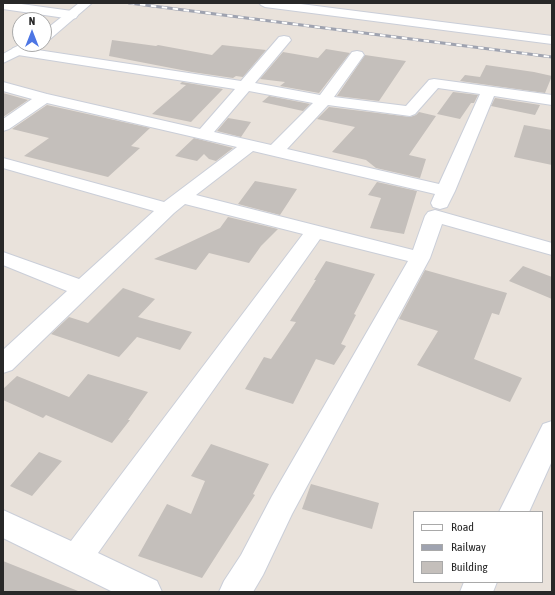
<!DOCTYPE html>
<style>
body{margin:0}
#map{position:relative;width:555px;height:595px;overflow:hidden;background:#e9e2db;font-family:"Asap Condensed",sans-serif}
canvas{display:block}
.frame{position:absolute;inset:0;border:4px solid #282828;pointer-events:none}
.legend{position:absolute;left:413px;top:511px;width:130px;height:72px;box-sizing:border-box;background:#fff;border:1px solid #a9a9a9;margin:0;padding:5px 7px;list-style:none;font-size:12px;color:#282828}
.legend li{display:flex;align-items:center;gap:8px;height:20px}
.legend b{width:20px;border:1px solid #a9a9a9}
.north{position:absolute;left:12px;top:12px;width:40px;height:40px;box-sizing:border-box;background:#fff;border:1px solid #a9a9a9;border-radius:50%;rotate:0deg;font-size:11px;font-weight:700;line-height:16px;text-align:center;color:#282828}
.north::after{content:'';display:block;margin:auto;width:14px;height:18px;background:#4d76e4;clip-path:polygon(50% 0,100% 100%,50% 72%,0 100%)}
</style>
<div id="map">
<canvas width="555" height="595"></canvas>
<div class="frame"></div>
<ul class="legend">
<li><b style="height:5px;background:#fff"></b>Road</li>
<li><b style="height:5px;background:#9fa3b0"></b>Railway</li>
<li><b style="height:11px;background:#c4bfbb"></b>Building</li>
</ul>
<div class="north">N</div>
</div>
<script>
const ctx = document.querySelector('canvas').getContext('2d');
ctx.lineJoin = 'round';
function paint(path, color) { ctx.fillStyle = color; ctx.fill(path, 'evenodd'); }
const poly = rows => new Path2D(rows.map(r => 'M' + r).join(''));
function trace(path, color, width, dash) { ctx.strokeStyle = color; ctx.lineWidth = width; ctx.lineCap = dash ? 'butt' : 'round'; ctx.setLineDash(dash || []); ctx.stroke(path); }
paint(poly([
 [112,40,156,46,158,45,212,55,222,45,266,50,243,77,236,76,233,78,192,72,109,56],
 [326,49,350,53,319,93,280,86,285,82,260,79,283,52,318,58],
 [365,55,406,61,379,101,337,96],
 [486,65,534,72,552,76,545,93,460,81,465,75,480,77],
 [182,82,223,89,191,122,152,114,186,85,180,84],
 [453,92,478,95,474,103,471,103,460,119,437,114],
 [3,93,28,100,3,117],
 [269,96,310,104,303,111,262,102],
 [495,98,540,105,535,115,491,106],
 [47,105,150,128,131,146,140,148,108,177,24,156,49,138,12,129],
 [329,107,410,117,416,115,419,112,436,116,409,155,426,159,420,178,376,168,366,160,332,152,355,127,317,119],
 [228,118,251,122,241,137,217,131],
 [524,125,552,130,552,165,514,157],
 [194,138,233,148,216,161,209,159,204,154,197,161,175,156],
 [255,181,297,189,280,215,238,204],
 [377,182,417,191,404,234,370,228,381,198,368,195],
 [228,217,278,229,261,246,249,263,209,253,196,270,154,259,220,228],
 [326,261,375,274,354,314,356,315,341,344,346,346,334,365,316,359,293,404,245,389,264,357,271,359,296,322,290,321,316,280,314,280],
 [523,266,552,277,552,299,509,281],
 [425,270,507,293,499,315,492,313,474,359,522,378,510,402,417,365,438,331,399,319],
 [123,288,155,299,138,317,192,332,180,350,137,337,119,357,51,334,69,317,88,323],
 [88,374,148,392,128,420,130,420,112,443,46,415,43,418,3,400,3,389,17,376,69,397],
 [211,444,269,464,253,494,255,495,202,578,138,556,167,504,191,514,205,481,191,476],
 [39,452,62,461,32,496,10,486],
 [311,484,379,503,372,529,302,509],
 [3,561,78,591,78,592,3,592]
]), '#c4bfbb');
const street = poly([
 [3,3,14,3,72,11,76,12,78,15,76,18,72,19,3,9,3,3],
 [259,3,293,3,552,36,552,44,265,7,261,5,259,3],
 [284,36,289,37,291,40,255,83,320,95,352,52,357,51,362,52,364,55,334,97,406,106,429,80,434,79,552,95,552,105,494,96,455,191,447,207,440,209,433,207,431,203,435,194,253,151,196,195,413,250,425,216,428,212,435,210,552,243,552,255,442,224,430,258,292,514,263,575,253,592,219,592,224,581,241,555,272,496,408,261,320,239,98,553,157,581,162,592,113,592,3,538,3,510,71,541,303,234,185,204,174,213,12,370,3,373,3,350,67,291,3,265,3,252,79,279,154,211,3,168,3,158,164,202,237,147,47,103,9,129,3,131,3,119,32,99,3,91,3,82,47,94,200,129,235,89,18,55,13,54,11,51,13,48,18,47,241,81,279,37,284,36],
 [438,88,480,94,439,184,287,149,328,105,410,116,415,114,438,88],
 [249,91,313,103,271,145,214,132,249,91],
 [552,421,552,461,529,512,499,512,543,424,552,421],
 [464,582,497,582,493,592,460,592,464,582]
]);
const secondary = poly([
 [79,3,92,3,49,40,44,41,44,31,79,3],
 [21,44,38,44,36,47,3,63,3,54,21,44]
]);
trace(street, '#caced8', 2);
trace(secondary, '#caced8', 2);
paint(street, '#fff');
paint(secondary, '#fff');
const rail = poly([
 [129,3,552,57]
]);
trace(rail, '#9fa3b0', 3);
trace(rail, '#fff', 2, [5.5]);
</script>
